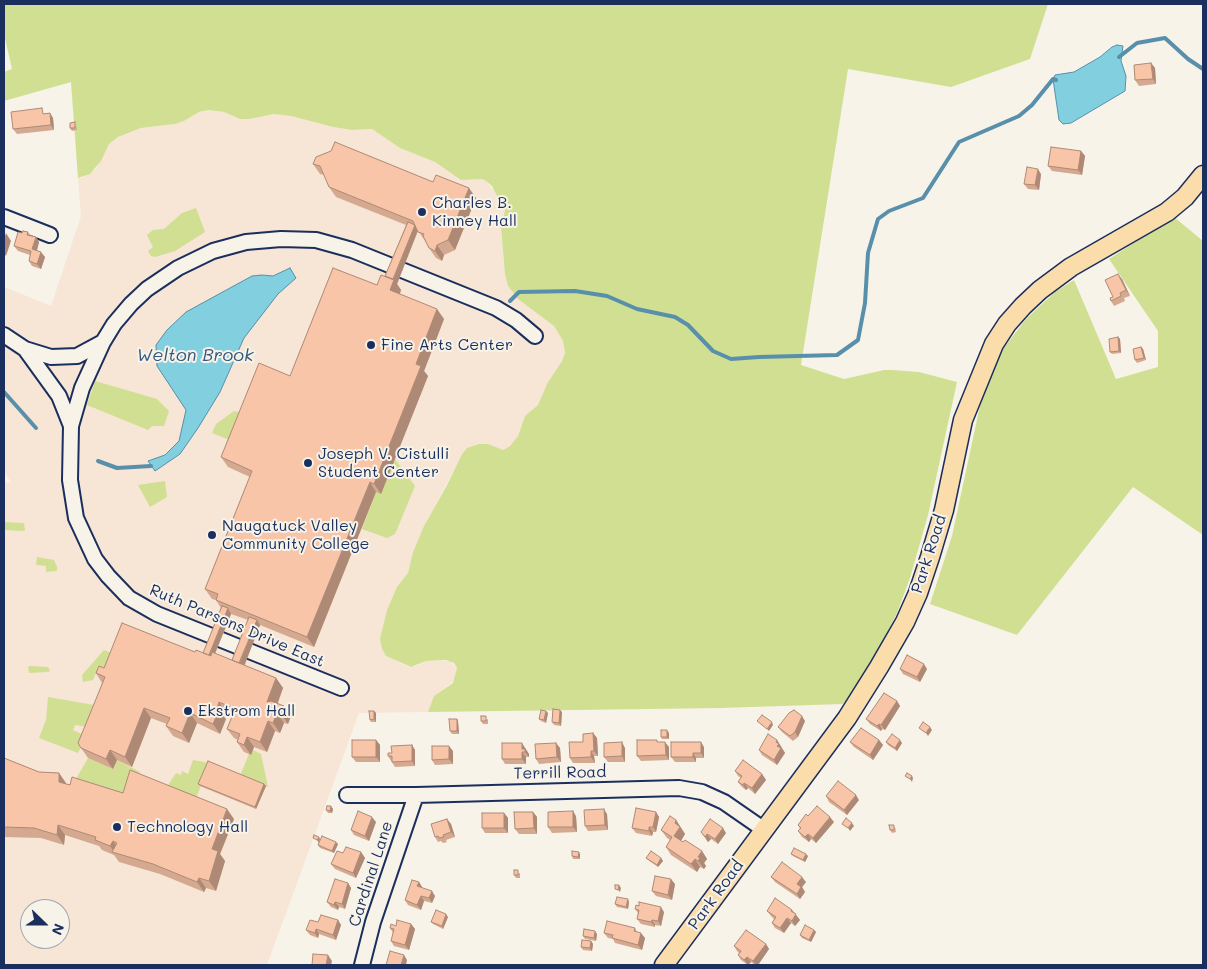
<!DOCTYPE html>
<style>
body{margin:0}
#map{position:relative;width:1207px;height:969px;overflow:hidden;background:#f7f3e8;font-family:Mali,sans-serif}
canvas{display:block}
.frame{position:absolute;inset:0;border:5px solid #1b2f5e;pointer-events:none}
.north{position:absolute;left:20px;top:899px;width:50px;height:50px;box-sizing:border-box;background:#f7f3e8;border:1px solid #9fa5b1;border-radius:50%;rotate:112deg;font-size:14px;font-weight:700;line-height:20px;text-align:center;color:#1b2f5e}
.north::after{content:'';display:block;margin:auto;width:18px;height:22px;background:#1b2f5e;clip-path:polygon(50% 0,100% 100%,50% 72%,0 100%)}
</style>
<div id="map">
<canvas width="1207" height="969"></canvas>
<div class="frame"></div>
<div class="north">N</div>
</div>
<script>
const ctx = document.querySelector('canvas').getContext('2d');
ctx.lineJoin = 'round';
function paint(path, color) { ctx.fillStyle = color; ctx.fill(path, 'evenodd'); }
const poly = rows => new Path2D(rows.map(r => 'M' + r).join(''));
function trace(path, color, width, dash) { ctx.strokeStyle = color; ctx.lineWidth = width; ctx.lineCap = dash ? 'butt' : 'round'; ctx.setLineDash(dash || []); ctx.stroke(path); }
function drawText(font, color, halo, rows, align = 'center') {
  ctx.font = font + ' Mali,sans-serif'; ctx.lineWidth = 4; ctx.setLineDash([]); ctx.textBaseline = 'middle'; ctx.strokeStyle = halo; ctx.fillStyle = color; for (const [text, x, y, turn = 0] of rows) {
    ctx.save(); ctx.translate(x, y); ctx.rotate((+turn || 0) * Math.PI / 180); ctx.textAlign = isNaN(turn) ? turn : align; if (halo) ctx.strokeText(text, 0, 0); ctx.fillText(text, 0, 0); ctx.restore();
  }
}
paint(poly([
 [207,110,224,112,240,119,274,114,291,116,333,127,352,130,372,129,400,148,435,162,461,180,482,179,486,181,506,206,501,227,504,265,508,286,518,299,554,326,563,341,565,353,562,361,550,378,538,405,525,416,518,436,513,443,503,450,483,444,475,445,464,451,424,526,413,552,408,573,386,614,381,637,382,649,386,656,409,667,416,666,426,661,450,661,457,668,454,681,434,696,428,712,359,713,267,965,4,965,4,483,11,482,4,471,4,287,51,306,81,216,78,178,82,178,96,169,109,144,118,137,141,128,175,124,184,121,199,112],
 [30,909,60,909,60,939,30,939]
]), '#f7e5d5');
paint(poly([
 [4,4,1048,4,1030,59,951,87,848,69,801,365,844,379,884,370,892,370,919,372,957,382,928,515,910,578,897,613,883,640,854,690,843,704,721,708,428,712,434,696,453,683,457,668,454,663,446,660,426,661,411,667,386,656,382,649,380,639,387,610,397,587,408,573,413,552,424,526,447,485,462,454,467,448,479,444,488,444,503,450,510,446,518,436,525,416,538,405,548,382,562,361,565,353,563,341,554,326,518,299,508,286,505,274,501,227,506,206,505,203,498,198,492,186,486,181,482,179,461,180,435,162,400,148,372,129,352,130,333,127,291,116,274,114,249,119,240,119,224,112,208,110,199,112,184,121,175,124,141,128,118,137,109,144,101,161,90,174,78,178,71,82,4,101,4,72,12,69,4,34],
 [196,208,205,232,175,251,155,257,151,256,148,251,153,247,147,235,153,230,164,229,182,213],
 [1174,217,1203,241,1203,535,1133,487,1017,635,930,604,952,536,981,401,993,367,1003,349,1026,319,1055,292,1074,280,1116,379,1158,367,1158,331,1109,259],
 [95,381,157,399,169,411,164,426,152,426,148,430,87,405],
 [234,411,248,414,232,441,212,433,216,424],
 [395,459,415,486,395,534,387,538,362,529,376,492],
 [165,481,167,497,150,507,138,485],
 [4,522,24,523,25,530,23,531,4,530],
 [37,557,54,560,57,567,57,571,46,572,46,566,37,565,36,564],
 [104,650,119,656,110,678,96,673,93,680,83,682,82,675],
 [30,666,48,667,50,671,48,672,29,673,28,667],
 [48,697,94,705,88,727,75,725,73,730,86,736,78,753,39,738,46,720],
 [251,749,261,754,268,787,240,776],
 [88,758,113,769,117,760,140,772,130,803,76,779],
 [193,760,210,763,194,803,164,791,176,773,181,775,182,771,188,774]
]), '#d1df93');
const water = poly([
 [1117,45,1123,46,1121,61,1126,76,1125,91,1071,123,1063,124,1059,120,1053,79,1055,75,1074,72,1100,57,1112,47,1117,45],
 [290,268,296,278,278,294,244,338,220,392,198,428,180,454,155,471,148,461,165,455,179,441,186,410,157,366,156,345,167,330,186,312,252,276,262,275,273,276,290,268]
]);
paint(water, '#81cfdf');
trace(water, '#588fab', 1);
trace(poly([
 [1119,57,1137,43,1165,38,1188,59,1203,69],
 [510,301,519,292,575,291,607,296,637,309,675,317,688,325,713,351,731,359,759,357,837,355,858,340,865,303,868,253,878,219,889,211,923,198,959,142,1019,116,1032,105,1053,79,1056,80],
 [4,392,36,428],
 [98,461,117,468,151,466]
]), '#588fab', 4);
const minor = poly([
 [4,217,50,235],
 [4,335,25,349,51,357,77,356,103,342],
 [25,349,59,396,71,426],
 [341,688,157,614,129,598,108,576,95,559,76,518,70,480,71,426,82,388,103,342,114,324,131,304,147,289,178,268,213,251,246,242,281,239,316,240,352,250,496,308,516,320,535,336],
 [347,795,416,795,679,788,702,792,724,802,763,829],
 [362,965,373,922,416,795]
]);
const major = poly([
 [664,965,847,718,879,667,905,622,918,593,930,557,944,510,963,420,994,344,1007,324,1023,306,1040,290,1071,267,1167,212,1185,197,1203,175]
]);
trace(minor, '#1b2f5e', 18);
trace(major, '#1b2f5e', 21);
trace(minor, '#f7f3e8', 14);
trace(major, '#faddab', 18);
paint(poly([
 [1151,63,1155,68,1156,84,1139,86,1135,80],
 [50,113,53,118,54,130,17,134,13,129,46,114],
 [76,125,77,130,72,131,70,128],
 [1081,151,1085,156,1082,175,1052,171,1048,166],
 [313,164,433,182,476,198,455,250,444,255,442,261,436,258,429,248,426,242,418,231,397,284,401,290,400,294,444,319,424,371,428,376,381,494,376,492,314,647,260,625,244,665,276,678,283,688,278,703,291,716,288,724,284,723,280,733,275,731,267,752,254,747,251,755,244,752,237,742,238,740,234,738,227,729,233,715,226,712,224,717,226,719,220,734,197,723,189,743,173,736,166,726,167,724,151,718,132,767,117,760,113,769,88,758,81,748,102,683,96,673,104,668,195,652,203,653,221,608,216,600,212,599,205,589,250,477,228,467,221,457,290,376,385,276,406,225,336,197,329,187,324,175,320,174],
 [231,614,248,620,232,660,215,654],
 [1041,174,1039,190,1028,189,1024,184],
 [28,232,30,235,36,237,39,242,37,250,45,257,41,269,32,266,29,261,30,255,18,251,14,246,22,233],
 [1122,279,1130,296,1124,298,1125,301,1114,306,1111,301],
 [1118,337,1120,339,1121,353,1112,354,1110,352],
 [1141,347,1143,349,1146,360,1137,363,1135,360],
 [900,669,927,669,920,682,903,674],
 [897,701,900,706,885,730,882,729,881,731,870,724,866,719],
 [374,711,376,713,376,722,371,722,370,720],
 [562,712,561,726,554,725,552,722],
 [548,713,546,723,541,721,539,719],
 [457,719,458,721,459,734,452,734,450,731],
 [488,719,488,724,483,724,481,721],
 [805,721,798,737,793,741,782,732,778,727],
 [593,733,597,738,598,756,594,756,595,763,573,763,570,758,583,742],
 [669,733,669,739,662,739,661,737],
 [376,740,380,745,380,762,356,762,352,757],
 [777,740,785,753,777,765,762,755,759,750],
 [879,740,883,745,873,760,854,747,850,742],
 [659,742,669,747,669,760,641,761,637,756],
 [886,742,902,743,897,751,888,745],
 [556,743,560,748,561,762,539,764,536,759],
 [412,745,415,750,415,766,395,767,388,756,392,753],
 [704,747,704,758,696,758,696,762,675,762,671,757],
 [526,748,526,750,529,754,529,757,526,757,526,764,505,764,502,759],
 [625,748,625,762,608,762,604,757],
 [453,751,453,764,435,765,432,760],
 [4,758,39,772,59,773,66,784,123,793,234,819,220,854,225,861,216,891,206,888,204,892,160,874,119,862,114,855,102,850,99,846,65,835,64,845,41,838,4,837],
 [735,771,762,774,766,780,755,794,748,788,746,790,742,787,738,782,741,778,738,776],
 [198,784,264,784,266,786,256,809,200,786],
 [826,796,859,800,847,815,829,802],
 [333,809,332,813,328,813,326,810],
 [533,812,537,817,537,834,519,834,515,829],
 [656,812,659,817,656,832,653,832,652,836,636,833,632,828],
 [504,813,508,818,508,833,485,833,482,828],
 [607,814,608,830,588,831,585,826],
 [576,816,577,832,552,833,548,827],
 [808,816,834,822,816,843,811,839,809,842,802,837,798,831,800,829,798,825],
 [447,819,451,824,455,837,446,840,447,842,443,843,441,841,438,842,435,837],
 [676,820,685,834,681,841,702,851,707,859,704,863,706,866,704,869,700,867,697,872,671,855,666,847,670,840,667,838,661,830],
 [376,822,369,841,354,835,351,830],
 [895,827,896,832,892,833,890,830],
 [701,832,726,833,718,844,711,839,708,842],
 [338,844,334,853,320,848,318,845],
 [361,852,365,858,356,878,335,869,331,864,343,853],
 [580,854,580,859,573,859,572,856],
 [791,854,808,856,805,862,793,856],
 [646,858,661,858,663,861,658,867,648,860],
 [520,873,520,878,516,878,514,875],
 [771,877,806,882,802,887,805,892,800,899,775,882],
 [419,882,422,887,422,888,435,896,432,903,424,901,421,910,408,905,405,900],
 [348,883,351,888,345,909,339,907,338,910,331,907,327,902],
 [675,884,672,900,656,896,652,891],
 [629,902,628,909,617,907,615,904],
 [635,909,664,912,661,926,655,925,655,927,641,924,637,919,638,913],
 [792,910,800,920,795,926,791,923,784,933,775,928,772,923,774,919,771,916,767,911],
 [448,917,443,929,433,924,431,922],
 [338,920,341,925,336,940,319,934,318,938,310,935,306,930,318,922],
 [411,924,415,929,409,950,394,946,391,941,393,933,390,928,396,926],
 [635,928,637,932,645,938,642,950,615,943,613,939,608,938,604,933],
 [814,930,816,932,811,942,802,938,800,935],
 [597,934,596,941,585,939,583,936],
 [591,941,593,944,592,951,583,950,581,947],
 [766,944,769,949,758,965,755,965,751,962,748,965,741,960,738,955,739,953,737,951,734,946]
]), '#d5a990');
paint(poly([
 [1151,63,1155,68,1156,84,1153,79],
 [50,113,53,118,54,130,51,125],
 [1081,151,1085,156,1082,175,1078,170],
 [1038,169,1041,174,1039,190,1035,185],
 [469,188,476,198,455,250,448,240],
 [415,225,418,230,397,284,401,290,397,300,390,290,392,283],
 [6,233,11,241,6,256,4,253,4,239],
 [36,237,39,242,36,254,32,249],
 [437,245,444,255,442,261,435,251],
 [41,252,45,257,41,269,37,264],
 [1118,274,1122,279,1130,296,1126,290],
 [437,309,444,319,424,371,428,376,381,494,374,484,416,364],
 [1118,337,1120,339,1121,353,1119,351],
 [1141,347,1143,349,1146,360,1144,358],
 [370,482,376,492,314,647,307,637],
 [228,608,231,614,211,663,208,658],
 [257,620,260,625,242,672,238,667],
 [924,664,927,669,920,682,917,677],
 [276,678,283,688,274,712,267,702],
 [897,701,900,706,885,730,881,725],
 [219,702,226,712,224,717,226,719,220,734,213,724,217,709],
 [284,706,291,716,288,724,281,714],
 [144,708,151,718,132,767,125,757],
 [560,710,562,712,561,726,559,723],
 [374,711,376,713,376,722,374,719],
 [546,711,548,713,546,723,544,720],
 [190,713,197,723,189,743,182,733],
 [277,713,284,723,280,733,273,723],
 [802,716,805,721,798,737,795,732],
 [457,719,458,721,459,734,457,731],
 [268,721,275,731,267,752,260,742],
 [772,722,773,725,769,731,767,729],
 [879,724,882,729,881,731,877,726],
 [930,727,932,730,928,736,926,733],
 [667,730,669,733,669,739,667,737],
 [593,733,597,738,598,756,594,751],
 [247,737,254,747,251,755,244,745],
 [376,740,380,745,380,762,376,757],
 [777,740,785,753,777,765,774,760,776,742],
 [879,740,883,745,873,760,870,755],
 [900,740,902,743,897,751,895,748],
 [622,742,625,748,625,762,622,756],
 [665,742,669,747,669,760,666,755],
 [701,742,704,747,704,758,701,753],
 [522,743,529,754,529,757,522,749],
 [556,743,560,748,561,762,557,757],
 [412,745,415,750,415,766,412,761],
 [449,746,453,751,453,764,449,759],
 [110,750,117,760,113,769,106,759],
 [591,751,594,756,595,763,591,757],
 [522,752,526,757,526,764,522,759],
 [693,753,696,758,696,762,693,757],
 [59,773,66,783,66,792,59,782],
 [762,774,766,780,755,794,752,788],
 [912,776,913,778,912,782,910,779],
 [744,783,748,788,746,790,743,785],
 [264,784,266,786,256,809,255,807],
 [856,795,859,800,847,815,844,810],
 [331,806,333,809,332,813,330,811],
 [227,809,234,819,220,854,225,861,216,891,209,881,212,849],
 [604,809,607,814,608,830,605,825],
 [573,811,576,816,577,832,573,827],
 [533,812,537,817,537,834,534,828],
 [656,812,659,817,656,832,653,827],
 [504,813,508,818,508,833,504,828],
 [372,817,376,822,369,841,365,836],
 [830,817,834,822,816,843,813,838],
 [447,819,451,824,455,837,451,832],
 [676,820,685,834,679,844,674,836,675,823],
 [852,823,854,826,850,831,848,828],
 [58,825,65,835,64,845,57,835],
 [649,827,653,832,652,836,649,831],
 [723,828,726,833,718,844,715,839],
 [707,834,711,839,708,842,705,837],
 [808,834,811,839,809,842,805,837],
 [319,837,320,839,319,843,317,840],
 [113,841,120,851,115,853,110,846],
 [336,842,338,844,334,853,332,851],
 [702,851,707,859,704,863,706,866,704,869,698,861,698,857],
 [361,852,365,858,356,878,353,873],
 [579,852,580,854,580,859,578,857],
 [806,854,808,856,805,862,803,860],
 [661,858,663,861,658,867,657,865],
 [695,859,700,867,697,872,691,864],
 [802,877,806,882,802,887,805,892,800,899,797,894,797,884],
 [199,878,206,888,204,892,197,882],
 [671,879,675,884,672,900,668,895],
 [419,882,422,887,421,891,417,886],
 [348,883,351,888,345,909,342,904],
 [619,885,621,888,620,892,618,890],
 [432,891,435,896,432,903,429,898],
 [421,896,424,901,421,910,417,905],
 [628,899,629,902,628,909,626,907],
 [335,902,339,907,338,910,334,905],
 [661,907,664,912,661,926,658,921],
 [792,910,800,920,795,926,792,921,791,911],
 [446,914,448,917,443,929,442,926],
 [787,918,791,923,784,933,780,928],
 [338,920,341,925,336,940,333,935],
 [652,920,655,925,655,927,651,922],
 [411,924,415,929,409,950,405,945],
 [316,929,319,934,318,938,315,933],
 [814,930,816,932,811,942,809,940],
 [595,931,597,934,596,941,594,938],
 [641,933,645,938,642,950,638,945],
 [591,941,593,944,592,951,590,948],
 [766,944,769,949,758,965,756,965,753,961],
 [328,955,332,961,331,965,326,965],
 [404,955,407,960,406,965,401,965],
 [747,957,751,962,748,965,744,960]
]), '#ae8a76');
const building = poly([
 [1151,63,1153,79,1135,80,1134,65,1151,63],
 [42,108,43,114,50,113,51,125,13,129,11,112,42,108],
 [75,122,75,128,70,128,70,123,75,122],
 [335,142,433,182,436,175,469,188,448,240,437,245,435,251,429,248,423,236,424,234,418,232,413,221,329,187,320,166,313,164,316,157,331,151,335,142],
 [1051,147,1081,151,1078,170,1048,166,1051,147],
 [1027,167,1038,169,1035,185,1024,184,1027,167],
 [408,222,415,225,393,279,385,276,408,222],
 [23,231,28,232,27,235,36,237,32,249,41,252,37,264,29,261,31,251,14,246,18,232,22,233,23,231],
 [333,268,377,285,381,275,394,280,390,290,437,309,416,364,421,366,374,484,370,482,307,637,216,600,218,594,205,589,252,471,221,457,259,363,290,376,333,268],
 [1118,274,1126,290,1120,293,1121,296,1111,301,1110,298,1113,297,1105,280,1118,274],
 [1118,337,1119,351,1110,352,1109,339,1118,337],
 [1141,347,1144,358,1135,360,1133,349,1141,347],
 [222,606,228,608,209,655,203,653,222,606],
 [249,617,257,620,239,663,232,660,249,617],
 [122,623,195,652,196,650,211,656,212,652,276,678,267,702,271,701,284,706,281,714,277,713,273,723,268,721,260,742,247,737,244,745,237,742,240,734,227,729,235,709,219,702,217,709,219,710,213,724,190,713,182,733,166,726,170,718,144,708,125,757,110,750,106,759,81,748,78,743,105,677,96,673,99,666,104,668,122,623],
 [907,655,924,664,917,677,900,669,907,655],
 [884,693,897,701,881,725,879,724,877,726,866,719,884,693],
 [553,709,560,710,559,723,552,722,553,709],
 [541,710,546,711,544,720,539,719,541,710],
 [794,710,802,716,795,732,790,736,778,727,789,713,794,710],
 [369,711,374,711,374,719,370,720,369,711],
 [762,715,772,722,767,729,757,721,762,715],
 [481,716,486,716,486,721,481,721,481,716],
 [449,719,457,719,457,731,450,731,449,719],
 [923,722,930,727,926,733,919,728,923,722],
 [861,728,879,740,870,755,850,742,861,728],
 [661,730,667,730,667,737,661,737,661,730],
 [593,733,594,751,591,751,591,757,570,758,569,742,583,742,583,734,593,733],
 [768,734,777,740,776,742,779,744,777,746,781,748,774,760,759,750,768,734],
 [892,734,900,740,895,748,886,742,892,734],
 [352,740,376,740,376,757,352,757,352,740],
 [637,740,657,740,657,742,665,742,666,755,637,756,637,740],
 [622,742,622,756,604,757,604,743,622,742],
 [671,742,701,742,701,753,693,753,693,757,671,757,671,742],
 [502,743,522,743,522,749,525,749,525,752,522,752,522,759,502,759,502,743],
 [556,743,557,757,536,759,535,744,556,743],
 [412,745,412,761,392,762,392,756,388,756,388,753,392,753,391,746,412,745],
 [432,746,449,746,449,759,432,760,432,746],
 [4,758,39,772,59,773,59,782,70,785,72,777,123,793,130,770,227,809,212,849,218,851,209,881,199,878,197,882,153,864,112,852,117,843,113,841,110,846,95,840,96,837,58,825,57,835,34,828,4,827,4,758],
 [743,760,762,774,752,788,744,783,743,785,738,782,742,776,735,771,743,760],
 [208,761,264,784,255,807,198,784,208,761],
 [907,773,912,776,910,779,905,776,907,773],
 [838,781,856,795,844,810,826,796,838,781],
 [327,806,331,806,330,811,326,810,327,806],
 [817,806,830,817,813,838,808,834,805,837,798,831,801,828,798,825,806,814,808,816,817,806],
 [636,808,656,812,653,827,649,827,649,831,632,828,636,808],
 [604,809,605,825,585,826,584,810,604,809],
 [358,811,372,817,365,836,351,830,358,811],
 [573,811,573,827,548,827,548,812,573,811],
 [514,812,533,812,534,828,515,829,514,812],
 [482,813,504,813,504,828,482,828,482,813],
 [670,816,676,820,675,823,680,827,674,836,683,842,685,840,702,851,698,857,700,858,698,861,695,859,691,864,666,847,672,837,661,830,670,816],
 [846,818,852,823,848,828,842,824,846,818],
 [447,819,451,832,443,835,444,837,439,838,438,836,435,837,431,824,447,819],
 [710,819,723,828,715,839,707,834,705,837,701,832,710,819],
 [889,825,894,825,894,830,890,830,889,825],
 [314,835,319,837,317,840,313,838,314,835],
 [322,836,336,842,332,851,318,845,322,836],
 [346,847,361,852,353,873,331,864,337,851,343,853,346,847],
 [794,848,806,854,803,860,791,854,794,848],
 [572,851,579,852,578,857,572,856,572,851],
 [651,851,661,858,657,865,646,858,651,851],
 [782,862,802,877,797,884,801,887,797,894,771,877,782,862],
 [514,870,518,870,518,875,514,875,514,870],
 [655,876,671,879,668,895,652,891,655,876],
 [335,879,348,883,342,904,335,902,334,905,327,902,335,879],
 [412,880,419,882,417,886,432,891,429,898,421,896,417,905,405,900,412,880],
 [615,885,619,885,618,890,615,889,615,885],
 [617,897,628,899,626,907,615,904,617,897],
 [775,898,792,910,791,911,796,914,792,921,787,918,780,928,772,923,776,917,767,911,775,898],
 [639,902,661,907,658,921,652,920,651,922,637,919,639,910,635,909,636,905,639,906,639,902],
 [436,910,446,914,442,926,431,922,436,910],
 [321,915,338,920,333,935,316,929,315,933,306,930,310,920,318,922,321,915],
 [397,920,411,924,405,945,391,941,394,929,390,928,391,924,396,926,397,920],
 [607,921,635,928,634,931,641,933,638,945,612,938,613,935,604,933,607,921],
 [805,925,814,930,809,940,800,935,805,925],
 [584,929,595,931,594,938,583,936,584,929],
 [746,930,766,944,753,961,747,957,744,960,738,955,741,951,734,946,746,930],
 [582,940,591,941,590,948,581,947,582,940],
 [390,951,404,955,401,965,386,965,390,951],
 [313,954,328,955,326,965,312,965,313,954]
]);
paint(building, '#f8c5a8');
trace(building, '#ae8a76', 1);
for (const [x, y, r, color] of [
 [422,212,5,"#1b2f5e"],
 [371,345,5,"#1b2f5e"],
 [308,463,5,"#1b2f5e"],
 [212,535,5,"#1b2f5e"],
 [188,711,5,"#1b2f5e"],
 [117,827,5,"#1b2f5e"]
]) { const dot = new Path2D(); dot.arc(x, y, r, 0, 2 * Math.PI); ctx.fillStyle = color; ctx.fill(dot); trace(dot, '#f7f3e8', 2); }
drawText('16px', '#1b2f5e', '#f7f3e8', [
 ["Charles B.",432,203],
 ["Kinney Hall",432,221],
 ["Fine Arts Center",381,345],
 ["Joseph V. Cistulli",318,454],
 ["Student Center",318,472],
 ["Naugatuck Valley",222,526],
 ["Community College",222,544],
 ["Ekstrom Hall",198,711],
 ["Technology Hall",127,827]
], 'left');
drawText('16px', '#1b2f5e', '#f7f3e8', [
 ["Park Road",929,554,-72],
 ["Ruth Parsons Drive East",237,626,23],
 ["Terrill Road",560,773,-1],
 ["Cardinal Lane",371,874,-72],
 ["Park Road",716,895,-54]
]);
drawText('italic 18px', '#34577e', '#f7f3e8', [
 ["Welton Brook",195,355]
]);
</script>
